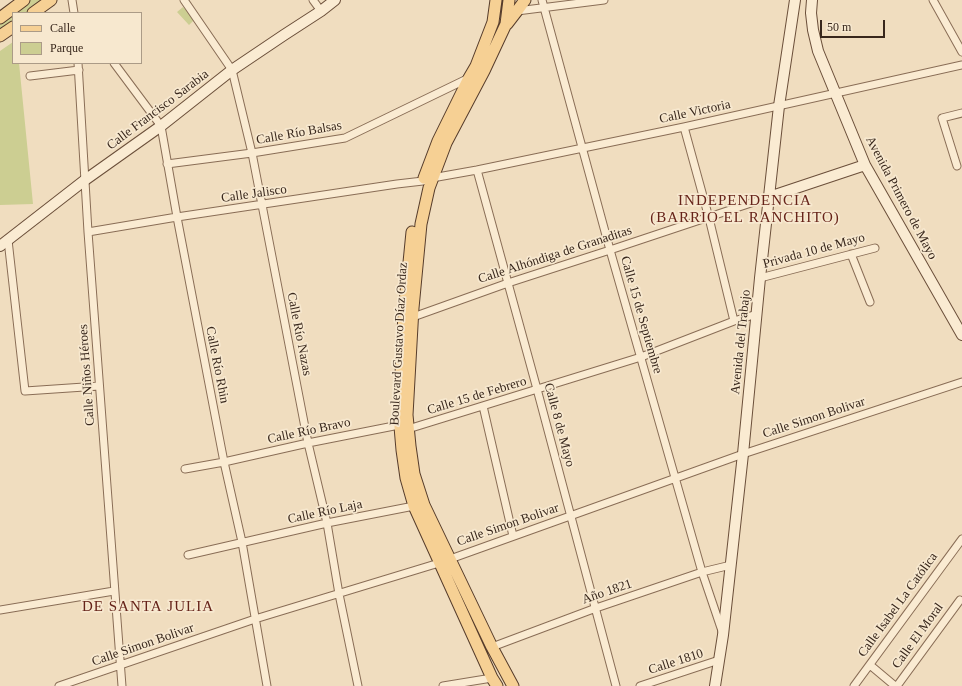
<!DOCTYPE html>
<meta charset="utf-8">
<style>
body{margin:0}
#map{position:relative;width:962px;height:686px;overflow:hidden;background:#f0ddbf;font-family:"Times New Roman",serif}
canvas{display:block}
.legend{position:absolute;left:12px;top:12px;width:130px;height:52px;box-sizing:border-box;background:#f7e8cf;border:1px solid #ab9b87;margin:0;padding:5px 7px;list-style:none;font-size:12px;color:#38271c}
.legend li{display:flex;align-items:center;gap:8px;height:20px}
.legend b{width:20px;border:1px solid #ab9b87}
.scale{position:absolute;left:820px;top:20px;width:65px;height:18px;box-sizing:border-box;border:2px solid #38271c;border-top:0;padding-left:5px;font-size:12px;line-height:14px;white-space:nowrap;color:#38271c;-webkit-text-stroke:3px #f7e8cf;paint-order:stroke}
</style>
<div id="map">
<canvas width="962" height="686"></canvas>
<ul class="legend">
<li><b style="height:5px;background:#f6d094"></b>Calle</li>
<li><b style="height:11px;background:#ccce92"></b>Parque</li>
</ul>
<div class="scale">50 m</div>
</div>
<script>
const ctx = document.querySelector('canvas').getContext('2d');
ctx.lineJoin = 'round';
function paint(path, color) { ctx.fillStyle = color; ctx.fill(path, 'evenodd'); }
const poly = rows => new Path2D(rows.map(r => 'M' + r).join(''));
function trace(path, color, width, dash) { ctx.strokeStyle = color; ctx.lineWidth = width; ctx.lineCap = dash ? 'butt' : 'round'; ctx.setLineDash(dash || []); ctx.stroke(path); }
function drawText(font, color, halo, rows, align = 'center') {
  ctx.font = font + ' "Times New Roman",serif'; ctx.lineWidth = 3.5; ctx.setLineDash([]); ctx.textBaseline = 'middle'; ctx.strokeStyle = halo; ctx.fillStyle = color; for (const [text, x, y, turn = 0] of rows) {
    ctx.save(); ctx.translate(x, y); ctx.rotate((+turn || 0) * Math.PI / 180); ctx.textAlign = isNaN(turn) ? turn : align; if (halo) ctx.strokeText(text, 0, 0); ctx.fillText(text, 0, 0); ctx.restore();
  }
}
paint(poly([
 [26,0,45,0,27,13,13,13,13,23,0,33,0,19],
 [183,7,195,19,189,25,177,12],
 [13,42,13,63,19,63,33,204,0,205,0,51]
]), '#ccce92');
const street = poly([
 [72,0,74,13],
 [184,0,232,70,252,153,308,443,327,523,339,594,358,686],
 [313,0,321,11],
 [542,0,610,250,702,572,722,631],
 [933,0,962,52],
 [517,11,604,0],
 [78,63,88,232,122,686],
 [114,63,161,126,177,217,224,462,242,542,267,686],
 [30,76,79,70],
 [684,127,709,218,734,321],
 [167,164,252,153,345,138,469,78],
 [957,166,942,118,962,113],
 [477,170,537,389,616,686],
 [432,178,477,170,684,127,962,65],
 [88,232,177,217,397,184,423,181],
 [8,240,25,391,99,386],
 [851,254,870,302],
 [760,278,875,248],
 [413,317,508,283,610,250,769,197],
 [483,406,513,536],
 [408,429,641,357,734,321,757,314],
 [185,469,224,462,308,443,399,425],
 [188,555,327,523,414,506],
 [0,610,114,591],
 [492,647,596,608,702,572,731,565],
 [870,665,895,686],
 [59,686,255,619,439,563,743,454,962,382],
 [443,686,492,678],
 [640,686,719,660],
 [854,686,962,539],
 [897,686,960,600]
]);
const secondary = poly([
 [812,0,811,13,813,30,818,51,865,165,962,335],
 [769,197,865,165],
 [0,246,85,180,161,126,232,70,284,35,321,11,335,0],
 [715,686,723,635,743,454,760,278,779,106,795,0]
]);
const primary = poly([
 [509,0,506,24,484,71,446,143,429,188,421,224,413,308,407,415,410,446,414,474,424,505,492,647,513,686],
 [33,13,51,0],
 [0,18,24,0],
 [507,24,517,11,525,0],
 [0,36,13,27],
 [424,178,438,141,469,78,476,66,493,22,496,0],
 [412,232,404,313,399,415,402,450,406,478,414,506,492,678,497,686]
]);
trace(street, '#896d56', 9);
trace(secondary, '#6b4f3a', 12);
trace(primary, '#563c2b', 13);
trace(street, '#faebd2', 7);
trace(secondary, '#faebd2', 10);
trace(primary, '#f6d094', 11);
drawText('13px', '#38271c', '#f7e8cf', [
 ["Calle Francisco Sarabia",158,110,-37],
 ["Calle Victoria",695,112,-12],
 ["Calle Río Balsas",299,133,-10],
 ["Calle Jalisco",254,194,-8],
 ["Avenida Primero de Mayo",901,198,62],
 ["Privada 10 de Mayo",814,251,-15],
 ["Calle Alhóndiga de Granaditas",555,255,-18],
 ["Calle 15 de Septiembre",641,315,74],
 ["Calle Río Nazas",299,334,79],
 ["Avenida del Trabajo",741,342,-84],
 ["Boulevard Gustavo Díaz Ordaz",399,344,-87],
 ["Calle Río Rhin",217,365,79],
 ["Calle Niños Héroes",87,375,-94],
 ["Calle 15 de Febrero",477,396,-17],
 ["Calle Simon Bolivar",814,418,-18],
 ["Calle 8 de Mayo",559,425,75],
 ["Calle Río Bravo",309,431,-12],
 ["Calle Río Laja",325,512,-12],
 ["Calle Simon Bolivar",508,525,-19],
 ["Año 1821",607,592,-19],
 ["Calle Isabel La Católica",898,605,-54],
 ["Calle El Moral",918,636,-54],
 ["Calle Simon Bolivar",143,645,-19],
 ["Calle 1810",676,662,-18]
]);
ctx.letterSpacing = '1px';
drawText('15px', '#662319', '#f7e8cf', [
 ["INDEPENDENCIA",745,201],
 ["(BARRIO EL RANCHITO)",745,218],
 ["DE SANTA JULIA",148,607]
]);
ctx.letterSpacing = '0px';
</script>
